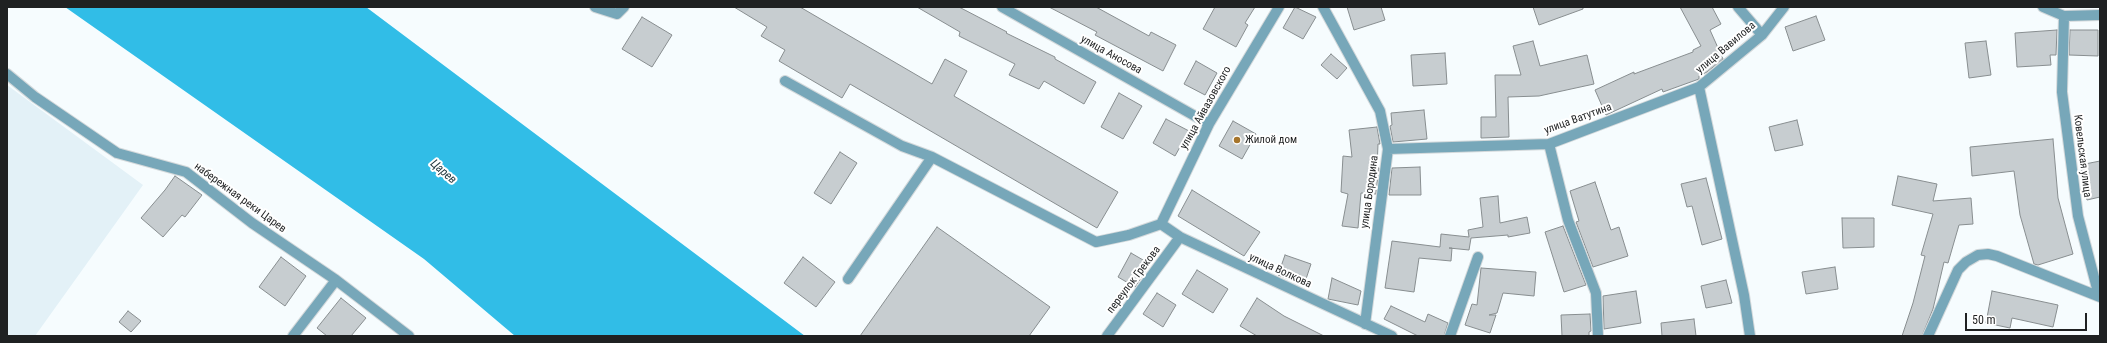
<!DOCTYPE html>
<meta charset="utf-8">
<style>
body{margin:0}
#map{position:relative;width:2107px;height:343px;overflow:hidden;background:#f6fcfe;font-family:"Roboto Condensed",sans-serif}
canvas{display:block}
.frame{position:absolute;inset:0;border:8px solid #1f2122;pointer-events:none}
.scale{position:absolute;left:1965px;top:313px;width:122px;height:18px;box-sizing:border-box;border:2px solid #1f2122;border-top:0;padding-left:5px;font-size:12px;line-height:14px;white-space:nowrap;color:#1f2122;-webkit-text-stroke:3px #fff;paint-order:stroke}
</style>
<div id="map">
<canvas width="2107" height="343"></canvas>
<div class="frame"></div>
<div class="scale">50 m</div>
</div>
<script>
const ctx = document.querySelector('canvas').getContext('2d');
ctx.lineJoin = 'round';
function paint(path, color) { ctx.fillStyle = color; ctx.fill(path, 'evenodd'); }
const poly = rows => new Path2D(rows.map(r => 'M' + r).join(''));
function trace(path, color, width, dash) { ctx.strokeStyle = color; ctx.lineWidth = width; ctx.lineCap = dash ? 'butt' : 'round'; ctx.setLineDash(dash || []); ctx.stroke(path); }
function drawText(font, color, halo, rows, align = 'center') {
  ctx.font = font + ' "Roboto Condensed",sans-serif'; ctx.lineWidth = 4; ctx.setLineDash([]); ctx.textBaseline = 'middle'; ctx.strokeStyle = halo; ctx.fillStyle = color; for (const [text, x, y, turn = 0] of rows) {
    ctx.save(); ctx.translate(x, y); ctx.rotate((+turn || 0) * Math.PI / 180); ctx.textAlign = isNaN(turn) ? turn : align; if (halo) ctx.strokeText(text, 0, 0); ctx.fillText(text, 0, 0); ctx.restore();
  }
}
paint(poly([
 [7,85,143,185,35,336,7,336]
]), '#e3f1f7');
paint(poly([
 [65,7,366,7,805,336,515,336,424,259]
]), '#31bde7');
const building = poly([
 [734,7,800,7,932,84,945,59,967,71,954,96,1118,192,1097,228,850,84,842,98,779,61,785,50,761,36,767,27,734,7],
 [917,7,959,7,1007,32,1006,33,1055,57,1055,59,1096,82,1084,104,1044,81,1039,89,1009,75,1015,64,959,36,960,32,917,7],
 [1049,7,1096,7,1149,36,1151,32,1176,45,1163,71,1095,35,1097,32,1049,7],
 [1215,7,1255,7,1245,23,1248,25,1236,47,1203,29,1215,7],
 [1295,7,1316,17,1303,39,1283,28,1295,7],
 [1347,7,1381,7,1385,20,1354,30,1347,7],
 [1533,7,1583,7,1583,9,1539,25,1533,7],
 [1680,7,1712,7,1721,24,1710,30,1723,59,1707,72,1699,76,1699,79,1663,92,1662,89,1606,115,1595,90,1634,72,1634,74,1693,52,1693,50,1701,46,1680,7],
 [1816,16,1825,40,1793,51,1785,27,1816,16],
 [642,17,672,35,652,67,622,49,642,17],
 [2057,30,2056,55,2050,55,2051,65,2017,67,2015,33,2057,30],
 [2070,30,2098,30,2098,56,2069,55,2070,30],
 [1533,41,1540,66,1587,55,1594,84,1539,96,1508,97,1509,137,1481,138,1481,117,1496,117,1495,75,1521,75,1513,46,1533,41],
 [1986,41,1991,75,1969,78,1965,43,1986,41],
 [1445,53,1447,84,1413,86,1411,55,1445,53],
 [1331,54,1347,68,1337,79,1321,65,1331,54],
 [1196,61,1217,73,1205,95,1184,84,1196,61],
 [1119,93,1142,106,1123,139,1101,127,1119,93],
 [1424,110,1427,139,1393,142,1390,126,1392,125,1391,113,1424,110],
 [1166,119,1189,131,1175,156,1153,143,1166,119],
 [1797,120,1803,145,1775,151,1769,127,1797,120],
 [1233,121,1256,134,1242,159,1219,146,1233,121],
 [1377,127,1380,144,1378,144,1377,168,1379,168,1376,194,1361,193,1358,228,1342,226,1348,194,1341,192,1343,156,1352,157,1349,130,1377,127],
 [2053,139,2058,198,2073,254,2038,265,2034,264,2020,215,2014,171,1972,176,1970,147,2053,139],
 [840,152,857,163,831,204,814,193,840,152],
 [2100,161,2100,197,2087,200,2080,165,2100,161],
 [1420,167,1421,195,1389,195,1392,168,1420,167],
 [175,176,202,195,185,217,182,215,163,237,141,218,165,190,175,176],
 [1898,176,1937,184,1933,201,1971,198,1973,224,1959,225,1948,263,1944,262,1933,309,1922,336,1902,336,1913,303,1925,256,1921,255,1933,214,1892,205,1898,176],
 [1706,178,1722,239,1702,245,1692,206,1687,207,1681,184,1706,178],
 [1595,182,1611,230,1619,227,1628,256,1593,267,1576,222,1579,221,1570,191,1595,182],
 [1192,190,1260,232,1244,256,1178,216,1192,190],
 [1498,196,1500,223,1527,217,1530,233,1508,237,1508,235,1471,238,1469,250,1449,248,1452,248,1451,261,1419,258,1414,292,1385,288,1392,241,1440,247,1441,234,1469,237,1468,230,1483,227,1480,198,1498,196],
 [1842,218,1874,218,1874,247,1843,248,1842,218],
 [1563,226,1586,285,1564,292,1545,232,1563,226],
 [937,227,1050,307,1029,336,860,336,937,227],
 [1131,253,1150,264,1135,287,1118,277,1131,253],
 [1285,255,1311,264,1304,285,1278,275,1285,255],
 [281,257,306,276,285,306,259,287,281,257],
 [803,257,835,282,816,307,784,283,803,257],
 [1835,267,1838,289,1806,294,1802,272,1835,267],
 [1481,268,1536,272,1534,296,1503,293,1497,313,1489,315,1496,315,1490,333,1465,325,1472,304,1477,305,1481,268],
 [1197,270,1228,289,1213,313,1182,294,1197,270],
 [1332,278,1361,291,1358,305,1328,299,1332,278],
 [1726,280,1732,303,1706,308,1701,286,1726,280],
 [1636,291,1641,323,1604,329,1603,296,1636,291],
 [1992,291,2058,305,2053,327,2012,318,2010,328,1986,323,1992,291],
 [1157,293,1176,305,1163,327,1143,314,1157,293],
 [341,298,366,318,351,336,327,336,317,328,341,298],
 [1257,298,1284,316,1324,336,1257,336,1240,326,1257,298],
 [1391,306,1425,322,1428,314,1448,323,1444,336,1418,336,1384,319,1391,306],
 [128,311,141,321,131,332,119,322,128,311],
 [1590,314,1591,331,1589,332,1589,336,1562,336,1561,315,1590,314],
 [1694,319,1696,336,1662,336,1661,323,1694,319]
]);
paint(building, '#c7cdd0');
trace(building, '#888e90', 1);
const minor = poly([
 [595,7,617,14,624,7],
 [1002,7,1209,124],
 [1323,7,1380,111,1388,149,1365,324],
 [1738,7,1762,35],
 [2043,7,2064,16,2100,15],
 [2064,16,2062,92,2078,216,2099,296],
 [7,74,35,97,117,153,186,172,252,223,336,280,409,336],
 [785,81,902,146,932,157,1096,242,1129,235,1161,224],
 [1699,87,1744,295,1750,336],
 [1549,144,1568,220,1596,293,1598,336],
 [1388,149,1549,144,1699,87,1762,35,1784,7],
 [1161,224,1180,237,1392,336],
 [1161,224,1209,124,1279,7],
 [848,279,932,157],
 [293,336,336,280],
 [1107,336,1180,237],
 [1450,336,1478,257],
 [1928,336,1958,270,1966,262,1978,255,1988,254,1997,256,2100,297]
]);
trace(minor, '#d4d9db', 12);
trace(minor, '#77a7b9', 10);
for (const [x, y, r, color] of [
 [1237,140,4,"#a6752b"]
]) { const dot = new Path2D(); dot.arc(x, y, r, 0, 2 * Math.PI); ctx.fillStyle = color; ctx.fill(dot); trace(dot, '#fff', 1.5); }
drawText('11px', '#1f2122', '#fff', [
 ["улица Вавилова",1726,48,-40],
 ["улица Аносова",1111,55,29],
 ["улица Айвазовского",1206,108,-61],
 ["улица Ватутина",1578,119,-20],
 ["Ковельская улица",2082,156,83],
 ["улица Бородина",1370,192,-82],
 ["набережная реки Царев",240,198,36],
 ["улица Волкова",1280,271,25],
 ["переулок Грекова",1134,280,-53]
]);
drawText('11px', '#1f2122', '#fff', [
 ["Жилой дом",1245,140]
], 'left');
drawText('italic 12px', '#20363e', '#fff', [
 ["Царев",443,172,41]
]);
</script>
